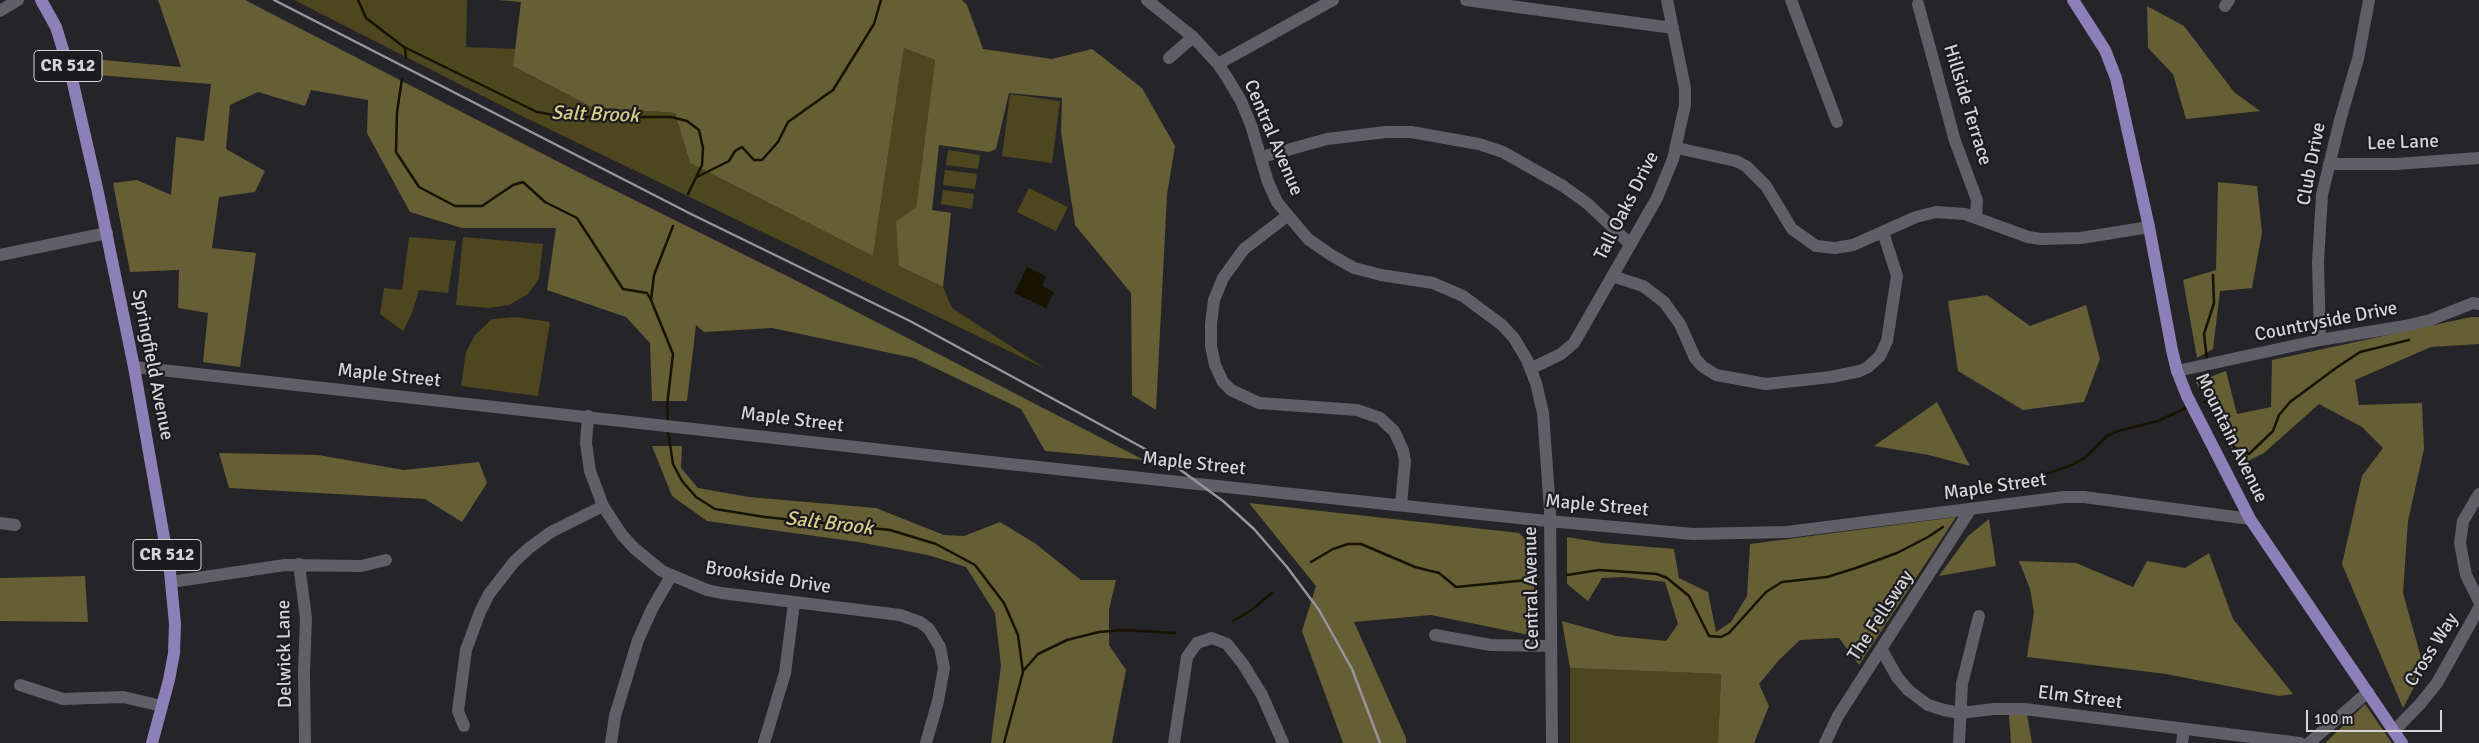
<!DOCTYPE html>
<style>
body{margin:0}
#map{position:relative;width:2479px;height:743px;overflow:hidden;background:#252429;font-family:Signika,sans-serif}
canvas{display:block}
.scale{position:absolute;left:2306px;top:710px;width:136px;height:22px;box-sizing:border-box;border:2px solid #d4d4d7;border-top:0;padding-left:6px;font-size:15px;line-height:18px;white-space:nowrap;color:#d4d4d7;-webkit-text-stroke:4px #1c1b20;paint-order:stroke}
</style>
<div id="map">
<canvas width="2479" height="743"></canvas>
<div class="scale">100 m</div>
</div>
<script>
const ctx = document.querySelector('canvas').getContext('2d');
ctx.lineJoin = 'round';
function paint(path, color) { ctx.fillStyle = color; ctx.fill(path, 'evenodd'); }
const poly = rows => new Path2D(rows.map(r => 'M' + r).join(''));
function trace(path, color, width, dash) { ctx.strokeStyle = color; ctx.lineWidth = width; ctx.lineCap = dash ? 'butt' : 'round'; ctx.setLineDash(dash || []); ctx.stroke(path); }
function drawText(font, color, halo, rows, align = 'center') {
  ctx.font = font + ' Signika,sans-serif'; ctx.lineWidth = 4.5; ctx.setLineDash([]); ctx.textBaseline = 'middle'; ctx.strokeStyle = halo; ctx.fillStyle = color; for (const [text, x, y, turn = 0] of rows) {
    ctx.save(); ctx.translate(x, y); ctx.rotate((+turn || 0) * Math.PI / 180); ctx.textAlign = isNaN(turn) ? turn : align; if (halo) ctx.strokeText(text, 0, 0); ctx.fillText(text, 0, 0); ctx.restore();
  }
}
paint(poly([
 [294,0,467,0,466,47,516,49,513,66,591,107,675,113,690,163,873,256,904,48,935,60,916,208,899,266,943,287,952,308,1046,369,524,117],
 [1010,94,1060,101,1052,163,1002,156],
 [948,150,980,155,978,169,946,165],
 [945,170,977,174,975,189,943,185],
 [1029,188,1068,207,1056,231,1017,212],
 [943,190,974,194,972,209,941,204],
 [409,237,456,241,448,293,419,290,412,313,403,331,380,314,384,288,402,290],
 [463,237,543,244,539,279,528,294,509,305,489,308,456,305],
 [516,317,550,322,538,396,461,386,466,352,475,335,492,319],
 [1570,668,1721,674,1718,743,1570,743]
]), '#4e461e');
paint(poly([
 [158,0,245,0,580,173,793,279,1144,460,1045,451,1021,409,914,358,772,328,704,332,696,325,687,401,652,401,650,343,626,317,547,290,556,228,462,228,410,212,367,133,368,100,311,90,305,106,258,92,230,105,226,149,265,171,255,192,219,197,212,248,256,253,240,367,203,362,208,313,178,308,179,270,130,272,113,183,137,180,171,195,176,137,204,141,211,84,85,74,81,58,181,67],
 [498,0,962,0,967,5,983,49,1052,59,1092,49,1142,88,1175,146,1167,195,1156,410,1132,395,1131,293,1075,225,1061,132,1062,98,1009,93,996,149,989,152,939,145,932,210,951,213,943,287,899,266,896,221,916,208,935,60,904,48,873,256,690,163,675,113,591,107,513,66,521,2],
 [2147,6,2184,26,2234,92,2260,111,2186,119,2173,74,2148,48],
 [2218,182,2257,186,2262,232,2252,288,2220,291,2213,349,2197,358,2183,280,2216,270],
 [1987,295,2030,326,2086,305,2100,359,2084,402,2023,410,1958,371,1948,301],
 [2471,317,2479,317,2479,344,2431,347,2355,380,2359,405,2422,403,2424,449,2408,521,2403,593,2424,668,2403,708,2342,564,2362,476,2383,448,2362,427,2319,404,2264,453,2240,465,2196,382,2226,371,2237,414,2271,407,2272,360],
 [1937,402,1970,466,1929,455,1874,446],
 [652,446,682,446,681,468,698,488,749,497,876,508,944,535,964,536,1000,522,1036,544,1081,580,1116,580,1109,610,1109,645,1126,670,1112,743,991,743,1001,666,995,613,966,567,928,555,858,542,707,521,672,496],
 [219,453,318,455,404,470,479,462,487,483,462,522,425,499,229,488],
 [1249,503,1519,533,1534,548,1534,636,1431,615,1354,622,1406,738,1406,743,1343,743,1302,631,1316,586],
 [1956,517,1859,665,1839,638,1800,640,1779,660,1759,684,1769,706,1754,743,1718,743,1721,674,1570,668,1562,621,1616,636,1666,641,1678,624,1665,582,1623,577,1602,578,1588,601,1567,584,1567,537,1603,543,1674,549,1679,578,1708,592,1716,632,1731,622,1747,596,1750,544],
 [1989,519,1996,566,1939,576,1968,536],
 [2209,553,2233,619,2293,694,2279,696,2166,674,2027,657,2034,612,2030,589,2019,561,2076,563,2133,587,2147,561,2185,568],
 [85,576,88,622,0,621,0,578],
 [2365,704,2392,743,2325,743,2346,723],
 [2027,714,2032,743,2011,743,2009,715]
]), '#665e34');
paint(poly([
 [1027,267,1046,276,1042,286,1054,292,1046,308,1014,293]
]), '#171301');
trace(poly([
 [358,0,366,18,404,47,537,112,565,117,671,117,687,121,699,130,703,148,702,165,688,194],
 [405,49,406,58],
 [402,79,397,112,396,152,419,187,455,206,482,206,513,185,523,182,545,202,577,218,623,289,647,293,651,300],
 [697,177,729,161,735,151,742,147,754,160,762,160,778,142,788,122,833,90,874,24,881,0],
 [2207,360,2204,334,2214,303,2213,275],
 [2208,368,2213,399,2226,439,2235,448,2249,454,2273,431,2279,415,2290,402,2336,368,2360,352,2409,340],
 [2204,402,2213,399],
 [668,423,667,406,673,354,651,300,654,275,673,226],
 [668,431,673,464,682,481,696,497,715,509,765,517,890,530,936,544,975,565,1004,603,1018,635,1023,672,1004,743],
 [1972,496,2005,482,2032,479,2072,465,2086,457,2107,436,2118,431,2158,421,2186,408],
 [1311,562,1333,549,1348,544,1361,544,1415,567,1439,573,1456,587,1538,579],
 [1567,575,1599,570,1657,574,1667,578,1689,596,1709,636,1721,637,1729,633,1766,592,1782,582,1827,577,1856,568,1897,553,1928,537,1943,527],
 [1233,621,1250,611,1272,593],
 [1023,671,1038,654,1067,640,1099,632,1123,630,1175,633]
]), '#171301', 2.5);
trace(poly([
 [1147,0,1193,37,1218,64,1228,79,1241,101,1251,125,1268,182,1277,202,1308,239,1331,255,1354,268,1381,275,1433,283,1463,296,1502,325,1514,338,1527,360,1536,383,1543,413,1550,510,1552,743],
 [1466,0,1673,28],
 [1791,0,1837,122],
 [1918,4,1955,141,1977,200,1976,218],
 [2225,6,2229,0],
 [0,11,18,0],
 [1169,58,1193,37],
 [1218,64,1333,0],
 [1677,148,1736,161,1746,166,1766,186,1792,229,1816,246,1835,248,1853,245,1916,217,1936,212,1965,214,2028,237,2040,239,2081,238,2149,227],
 [1262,157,1327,139,1386,132,1411,132,1479,144,1503,152,1563,186,1588,204,1630,244],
 [2329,164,2396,164,2479,158],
 [1287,216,1244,249,1223,278,1214,300,1211,324,1211,346,1215,365,1223,382,1231,390,1259,403,1357,410,1380,418,1394,431,1403,450,1405,461,1401,505],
 [0,255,107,233],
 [1612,276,1643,286,1664,302,1680,324,1695,358,1702,366,1716,375,1766,384,1831,377,1860,371,1868,367,1880,356,1887,341,1897,276,1883,232],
 [2320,340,2318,262,2322,195,2340,120,2358,59,2369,0],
 [134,367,1000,463,1537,520,1693,534,1787,532,2064,497,2084,497,2250,519],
 [1532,368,1561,354,1574,343,1657,198,1673,159,1685,105,1685,88,1667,0],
 [2177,371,2320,340,2405,326,2430,320,2473,303,2479,304],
 [588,416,586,443,590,471,603,506,622,535,634,548,662,571,707,590,721,593,900,615,920,622,929,629,940,647,944,668,938,701,926,743],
 [2479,494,2463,521,2460,543,2466,575,2479,601],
 [0,523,15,525],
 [299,564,306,618,304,672,305,743],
 [171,582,285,565,361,566,386,560],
 [1435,635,1491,645,1551,646],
 [1882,650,1897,677,1908,690,1928,705,1944,710,1960,713,1994,709,2024,709,2300,743],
 [20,685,63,699,123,697,162,706],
 [464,726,458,711,466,650,480,612,489,594,514,562,529,548,551,532,603,506],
 [2394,731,2421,703,2437,683,2479,608],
 [611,743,615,716,638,640,652,609,671,576],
 [764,743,785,673,794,603],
 [1174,743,1187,657,1197,643,1212,638,1227,644,1243,664,1262,695,1283,743],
 [1825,743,1838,716,1970,510],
 [1959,743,1962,684,1979,616],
 [2182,743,2184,730],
 [2309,743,2368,692]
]), '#605f65', 12);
trace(poly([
 [41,0,56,27,72,79,97,188,134,367,170,572,175,624,174,653,169,680,152,743],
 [2073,0,2105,50,2116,78,2149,227,2172,350,2177,371,2187,396,2250,519,2402,743]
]), '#8d7fb8', 12);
trace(poly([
 [274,0,691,214,910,321,1171,463,1223,501,1254,529,1287,567,1319,610,1352,669,1380,743]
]), '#96969a', 2.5);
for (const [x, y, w] of [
 [68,66,68],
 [167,555,68]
]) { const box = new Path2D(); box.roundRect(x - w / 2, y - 15.5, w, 31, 4); ctx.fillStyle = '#1c1b20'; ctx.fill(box); trace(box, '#d4d4d7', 1); }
drawText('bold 18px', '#d4d4d7', null, [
 ["CR 512",68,66],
 ["CR 512",167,555]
]);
drawText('19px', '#d4d4d7', '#1c1b20', [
 ["Hillside Terrace",1967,105,73],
 ["Central Avenue",1273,138,67],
 ["Lee Lane",2403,143,-2],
 ["Club Drive",2312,164,-79],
 ["Tall Oaks Drive",1627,206,-63],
 ["Countryside Drive",2326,322,-11],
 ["Springfield Avenue",152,365,79],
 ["Maple Street",389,376,6],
 ["Maple Street",792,420,7],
 ["Mountain Avenue",2231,438,64],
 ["Maple Street",1194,464,6],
 ["Maple Street",1995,487,-8],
 ["Maple Street",1597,506,5],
 ["Brookside Drive",768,578,9],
 ["Central Avenue",1532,588,-91],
 ["The Fellsway",1881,616,-57],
 ["Cross Way",2432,650,-58],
 ["Delwick Lane",285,654,-91],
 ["Elm Street",2080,698,7]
]);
drawText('italic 20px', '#dbce88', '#1c1b20', [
 ["Salt Brook",595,115,2],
 ["Salt Brook",829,524,7]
]);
</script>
